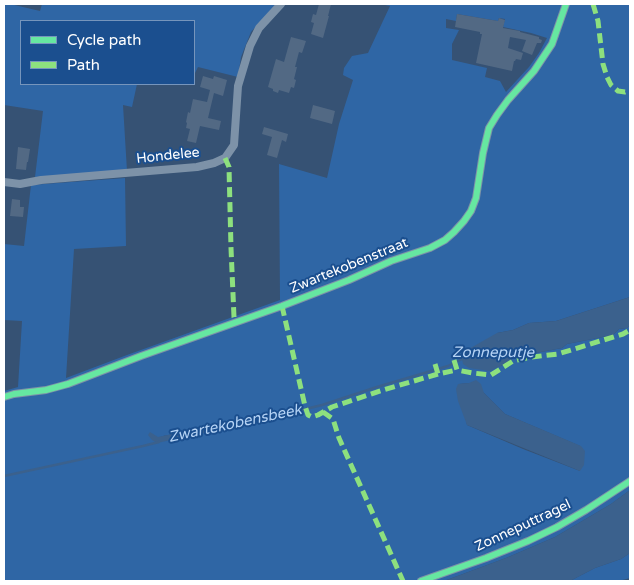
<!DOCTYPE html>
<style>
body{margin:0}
#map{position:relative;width:634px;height:585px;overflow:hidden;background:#365274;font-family:"Varela Round",sans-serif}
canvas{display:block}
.frame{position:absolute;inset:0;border:5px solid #fff;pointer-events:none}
.legend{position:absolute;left:20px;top:20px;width:175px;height:65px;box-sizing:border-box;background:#1b4f8f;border:1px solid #7695bc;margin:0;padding:6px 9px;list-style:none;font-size:15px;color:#fff}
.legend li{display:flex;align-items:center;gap:10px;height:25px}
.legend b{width:25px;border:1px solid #7695bc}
</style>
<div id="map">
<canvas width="634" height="585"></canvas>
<div class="frame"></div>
<ul class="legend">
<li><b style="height:6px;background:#66e7a1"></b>Cycle path</li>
<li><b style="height:6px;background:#8de07e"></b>Path</li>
</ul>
</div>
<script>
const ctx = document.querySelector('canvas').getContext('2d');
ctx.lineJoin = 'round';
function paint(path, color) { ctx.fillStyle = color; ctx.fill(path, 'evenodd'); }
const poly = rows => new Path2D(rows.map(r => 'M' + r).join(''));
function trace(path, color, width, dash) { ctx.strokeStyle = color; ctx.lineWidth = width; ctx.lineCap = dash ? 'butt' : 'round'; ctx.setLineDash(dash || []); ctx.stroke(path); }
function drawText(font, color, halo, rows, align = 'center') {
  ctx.font = font + ' "Varela Round",sans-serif'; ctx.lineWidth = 4; ctx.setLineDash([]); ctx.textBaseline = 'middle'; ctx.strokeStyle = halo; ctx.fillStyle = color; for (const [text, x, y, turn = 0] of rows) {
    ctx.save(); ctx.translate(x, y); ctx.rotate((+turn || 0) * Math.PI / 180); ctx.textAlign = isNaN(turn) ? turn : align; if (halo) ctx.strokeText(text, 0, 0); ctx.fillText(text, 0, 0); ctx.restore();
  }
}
paint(poly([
 [4,4,10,4,40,11,42,4,276,4,251,32,241,57,238,77,198,67,195,73,194,72,194,21,21,21,21,84,137,84,132,107,123,105,127,171,35,177,43,111,4,105],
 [380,4,630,4,630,297,556,321,529,323,513,330,497,333,501,366,515,357,562,348,567,344,613,335,619,329,627,328,630,325,630,490,611,504,555,537,506,558,444,581,4,581,4,391,18,387,22,321,4,320,4,244,24,246,31,185,125,178,126,246,74,249,66,378,127,355,280,300,279,164,327,178,339,124,353,80,343,75,344,68,352,56,368,53,390,6],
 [457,14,498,21,499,18,505,19,503,27,531,33,547,38,539,53,529,67,506,92,500,81,485,77,487,68,452,60,452,44,459,30,446,28,446,19,456,21],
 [470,383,484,393,505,414,580,446,580,471,523,449,467,425,459,384],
 [269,415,270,419,158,437],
 [630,553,630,578,619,581,570,581,595,568,621,559]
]), '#2f66a5');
paint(poly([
 [630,297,630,325,627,328,619,329,613,335,567,344,562,348,515,357,501,366,490,371,469,368,463,364,462,359,467,350,497,333,513,330,529,323,556,321],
 [476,380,481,384,484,393,505,414,581,446,585,451,584,465,580,471,467,425,458,401,456,389,458,384,469,383],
 [270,415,270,419,157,443,152,440,148,435,150,432,158,437],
 [630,490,630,553,621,559,595,568,570,581,444,581,506,558,555,537,611,504]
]), '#3b618d');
trace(poly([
 [269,418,322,405,377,387,448,366,462,359],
 [4,476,143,446,159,442]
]), '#3b618d', 2.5);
paint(poly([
 [319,4,331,4,328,16,329,16,323,38,311,34,314,23,311,22,313,14,316,15],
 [457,14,498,21,499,18,505,20,503,28,520,31,520,32,539,37,539,39,542,40,541,43,537,43,532,55,522,51,526,40,510,37,508,48,523,53,521,60,516,59,515,61,514,61,512,71,476,63,482,34,480,34,480,32,455,27],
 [291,37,306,41,302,53,299,52,295,67,297,67,294,79,296,80,294,88,291,87,289,93,279,90,278,93,273,91,273,89,268,87,276,59,284,62],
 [203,76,213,79,214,76,227,80,223,96,214,93,208,118,221,121,219,130,200,126,196,143,187,141,190,129,186,128,187,123,186,122,188,112,190,113,193,99,207,102,210,90,200,87],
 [313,105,335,111,332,124,310,118],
 [264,127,288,134,286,142,282,140,277,158,267,155,272,137,262,134],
 [18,147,30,149,28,162,27,162,26,170,16,169],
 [12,199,20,200,20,207,24,207,23,217,10,216]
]), '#526984');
trace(poly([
 [4,182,20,184,41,180,197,167,214,163,225,158,234,145,238,86,250,46,259,28,281,4],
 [4,397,14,394,46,390,68,384,141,356,282,306,349,280,391,261,430,248,445,240,454,232,464,221,471,211,476,198,483,153,489,128,497,115,508,100,534,71,552,44,566,4],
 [421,581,486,558,528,541,557,527,586,510,630,481]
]), '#7d92a8', 8);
trace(poly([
 [593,4,598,21,603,64,607,77,611,85,618,91,625,92,630,90],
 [225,158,229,167,231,248,234,317,236,322],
 [282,306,305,406,308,415,312,417,318,415,332,407,383,390,438,374,457,370],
 [454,360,457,370,473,373,491,375,513,361,532,357,558,354,623,334,630,330],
 [435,364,438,374],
 [323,412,333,419,339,438,403,581]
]), '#8de07e', 5, [10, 5]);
trace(poly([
 [4,397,14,394,46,390,68,384,141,356,282,306,349,280,391,261,430,248,445,240,454,232,464,221,471,211,476,198,483,153,489,128,497,115,508,100,534,71,552,44,566,4],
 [421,581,486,558,528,541,557,527,586,510,630,481]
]), '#66e7a1', 6);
drawText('14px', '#fff', '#1b4f8f', [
 ["Hondelee",168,156,-6],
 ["Zwartekobenstraat",349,266,-22],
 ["Zonneputtragel",523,526,-25]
]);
drawText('italic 15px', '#b5d3f5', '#1b4f8f', [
 ["Zonneputje",493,353],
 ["Zwartekobensbeek",235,424,-12]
]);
</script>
